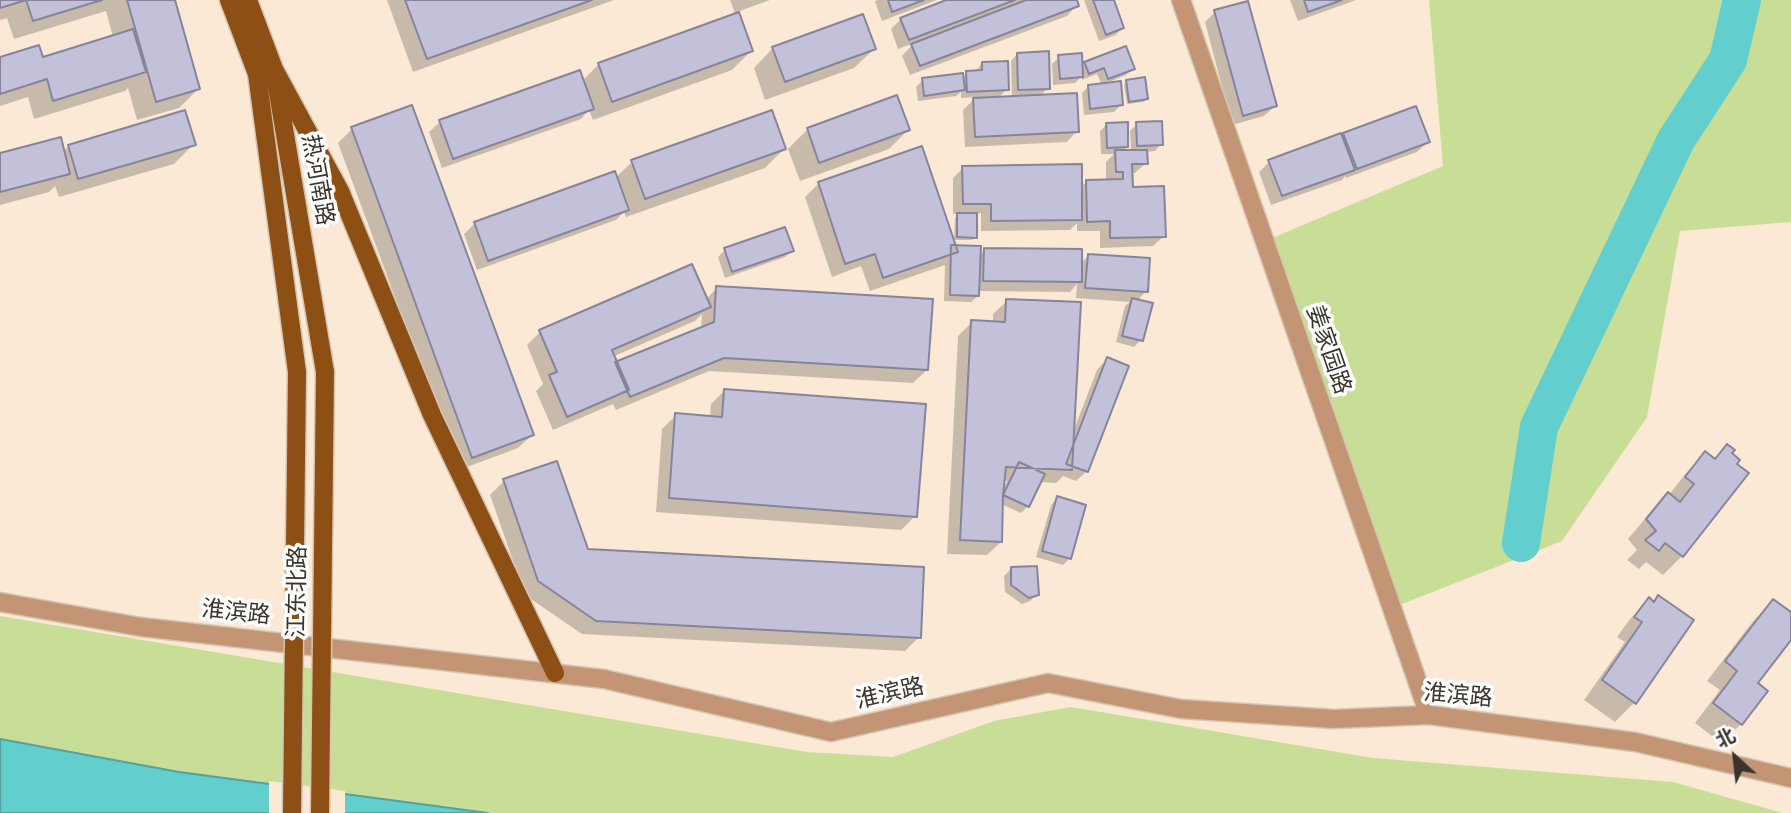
<!DOCTYPE html>
<meta charset="utf-8">
<style>
body{margin:0}
#map{position:relative;width:1791px;height:813px;overflow:hidden;background:#fbe9d5;font-family:"Fira Sans","Noto Sans SC",sans-serif}
canvas{display:block}
.north{position:absolute;left:1700px;top:722px;width:70px;height:70px;-webkit-text-stroke:5px #fff;paint-order:stroke;rotate:333deg;font-size:19px;font-weight:700;line-height:28px;text-align:center;color:#39332b}
.north::after{content:'';display:block;margin:auto;width:24px;height:32px;background:#39332b;clip-path:polygon(50% 0,100% 100%,50% 72%,0 100%)}
</style>
<div id="map">
<canvas width="1791" height="813"></canvas>
<div class="north">北</div>
</div>
<script>
const ctx = document.querySelector('canvas').getContext('2d');
ctx.lineJoin = 'round';
function paint(path, color) { ctx.fillStyle = color; ctx.fill(path, 'evenodd'); }
const poly = rows => new Path2D(rows.map(r => 'M' + r).join(''));
function trace(path, color, width, dash) { ctx.strokeStyle = color; ctx.lineWidth = width; ctx.lineCap = dash ? 'butt' : 'round'; ctx.setLineDash(dash || []); ctx.stroke(path); }
function drawText(font, color, halo, rows, align = 'center') {
  ctx.font = font + ' "Fira Sans","Noto Sans SC",sans-serif'; ctx.lineWidth = 7; ctx.setLineDash([]); ctx.textBaseline = 'middle'; ctx.strokeStyle = halo; ctx.fillStyle = color; for (const [text, x, y, turn = 0] of rows) {
    ctx.save(); ctx.translate(x, y); ctx.rotate((+turn || 0) * Math.PI / 180); ctx.textAlign = isNaN(turn) ? turn : align; if (halo) ctx.strokeText(text, 0, 0); ctx.fillText(text, 0, 0); ctx.restore();
  }
}
paint(poly([
 [1429,0,1791,0,1791,222,1680,231,1647,417,1562,541,1392,608,1265,241,1443,166],
 [0,616,807,752,893,757,994,721,1071,707,1373,758,1673,782,1783,813,488,813,179,772,0,739]
]), '#c8de96');
const water = poly([
 [0,739,179,772,488,813,0,813,0,739]
]);
paint(water, '#62cece');
trace(water, '#56a09d', 2);
paint(poly([
 [269,781,345,791,345,813,269,813]
]), '#fbe9d5');
paint(poly([
 [0,0,173,0,198,89,179,108,137,120,128,88,125,91,34,119,28,97,0,106,0,59,42,59,113,37,106,11,14,39,7,18,0,20],
 [387,0,614,0,413,72],
 [730,0,770,0,737,12,751,51,732,70,593,120,589,110,581,119,442,168,429,132,440,122,582,81,599,64,736,16],
 [877,0,937,0,882,21,875,2],
 [951,0,1075,0,1077,5,1067,16,910,75,902,56,914,43,898,49,891,29,901,19],
 [1084,0,1112,0,1122,28,1116,35,1099,41],
 [1290,0,1356,0,1298,21],
 [1215,12,1275,106,1264,116,1232,125,1205,22],
 [773,48,874,49,854,68,765,100,754,68],
 [1017,54,1048,88,1040,96,1077,131,1067,142,965,147,963,110,976,97,961,98,961,92,956,96,918,101,916,87,923,80,962,78,967,73,975,72,982,63,1007,89,998,98,1012,98,1011,61],
 [1059,57,1081,68,1085,64,1133,68,1126,75,1104,84,1121,105,1114,112,1084,115,1082,93,1089,86,1102,85,1097,74,1082,80,1081,77,1075,83,1053,85,1052,64],
 [1127,82,1146,99,1144,102,1127,104,1124,85],
 [896,98,908,130,889,149,800,181,788,149,807,130],
 [411,107,532,435,518,448,459,470,338,143,352,129],
 [1107,124,1127,147,1122,152,1131,152,1130,131,1137,124,1161,144,1155,151,1146,152,1146,163,1135,173,1131,173,1131,189,1164,236,1153,246,1100,248,1100,231,1077,231,1077,223,1070,230,981,231,981,213,975,214,975,237,972,240,954,240,955,218,959,214,953,214,953,178,963,168,1080,188,1087,181,1106,181,1106,162,1114,154,1101,154,1100,131],
 [1344,134,1428,142,1417,152,1346,178,1345,176,1342,180,1271,205,1259,172,1269,162,1341,138],
 [194,144,174,164,59,197,55,186,49,192,0,205,0,155,63,152,69,146],
 [784,149,765,168,626,217,624,212,616,220,477,270,464,234,475,223,615,178,632,162],
 [819,183,955,247,979,256,985,250,1080,264,1088,256,1146,291,1137,301,1141,340,1134,347,1116,342,1125,306,1130,302,1076,298,1077,284,1070,292,978,291,978,296,971,302,944,301,945,265,870,291,861,266,832,277,805,197],
 [725,250,792,250,785,257,725,278,718,257],
 [717,288,927,370,913,383,709,371,616,410,613,404,553,430,536,391,543,384,527,345,540,332,706,299],
 [702,314,701,329,614,365,612,357,695,321],
 [1007,301,1073,432,1097,370,1107,359,1087,471,1076,481,1063,476,1056,483,1039,482,1028,506,1021,513,1001,504,1001,542,987,555,947,554,958,336,972,322,993,323,993,314],
 [1003,480,1007,481,1002,492],
 [725,390,915,516,901,530,656,512,662,429,676,415,710,418,711,404],
 [1727,446,1729,454,1682,556,1663,575,1646,562,1639,569,1627,560,1637,550,1628,539,1649,514,1669,495,1686,473,1705,454,1713,460],
 [504,481,587,551,919,637,905,651,582,634,525,595,490,495],
 [1057,498,1070,558,1063,565,1036,557,1051,505],
 [1011,569,1037,594,1030,601,1022,604,1005,592,1004,576],
 [1649,600,1653,604,1634,703,1615,722,1584,700,1625,642,1617,637,1630,619],
 [1773,601,1791,614,1791,637,1755,684,1766,692,1741,724,1721,743,1695,723,1720,690,1707,681,1754,620]
]), '#0003');
trace(poly([
 [1521,543,1539,427,1676,140,1728,60,1742,0]
]), '#62cece', 38);
const building = poly([
 [0,0,102,0,33,21,26,0,0,8,0,0],
 [127,0,175,0,200,89,156,102,127,0],
 [405,0,592,0,427,59,405,0],
 [888,0,924,0,892,12,888,0],
 [946,0,1015,0,909,40,900,18,946,0],
 [1026,0,1077,0,1079,6,920,66,911,44,1026,0],
 [1093,0,1114,0,1124,28,1106,35,1093,0],
 [1304,0,1342,0,1308,12,1304,0],
 [1248,1,1277,106,1243,116,1214,10,1248,1],
 [739,12,753,51,612,102,598,63,739,12],
 [863,14,876,49,785,82,772,47,863,14],
 [133,29,146,72,53,101,47,79,0,94,0,57,39,45,43,57,133,29],
 [1126,46,1135,69,1108,79,1104,68,1089,74,1084,62,1126,46],
 [1049,51,1050,89,1018,90,1017,53,1049,51],
 [1082,53,1083,77,1060,79,1058,55,1082,53],
 [1008,61,1009,90,967,92,966,71,982,70,982,62,1008,61],
 [580,70,594,109,453,159,439,120,580,70],
 [963,73,965,90,924,96,922,78,963,73],
 [1145,77,1148,99,1129,102,1126,80,1145,77],
 [1121,81,1123,105,1090,109,1088,85,1121,81],
 [1077,93,1079,132,975,137,973,98,1077,93],
 [897,95,910,130,819,163,807,128,897,95],
 [412,105,534,435,472,458,351,127,412,105],
 [1416,106,1430,142,1357,169,1343,133,1416,106],
 [185,110,196,145,78,179,68,145,185,110],
 [772,110,786,149,645,199,631,160,772,110],
 [1162,121,1163,145,1137,146,1136,122,1162,121],
 [1128,122,1128,147,1107,148,1106,123,1128,122],
 [1341,133,1355,170,1282,196,1268,160,1341,133],
 [61,137,70,174,0,192,0,153,61,137],
 [922,146,958,252,883,278,875,254,845,264,818,182,922,146],
 [1115,150,1147,150,1148,164,1132,164,1133,187,1164,186,1166,237,1110,238,1110,221,1087,222,1086,180,1123,179,1123,172,1116,172,1115,150],
 [1082,164,1082,220,991,221,991,204,963,204,962,166,1082,164],
 [615,171,629,210,488,261,474,222,615,171],
 [957,213,977,213,977,238,957,237,957,213],
 [785,227,794,251,732,272,724,248,785,227],
 [951,245,981,246,979,296,950,295,951,245],
 [984,248,1082,249,1082,282,983,281,984,248],
 [1088,254,1150,258,1148,292,1085,288,1088,254],
 [692,264,711,307,612,350,629,390,567,417,549,375,557,372,539,330,692,264],
 [716,286,933,299,928,370,724,358,630,397,615,362,714,322,716,286],
 [1132,298,1153,303,1143,341,1122,336,1132,298],
 [1006,299,1081,302,1072,470,1006,467,1003,495,1002,542,960,540,971,320,1005,322,1006,299],
 [1107,357,1129,366,1088,472,1066,464,1107,357],
 [724,389,926,404,917,517,669,498,675,413,722,417,724,389],
 [1727,444,1735,450,1732,453,1740,460,1737,464,1749,473,1683,557,1665,543,1659,551,1645,540,1656,531,1646,519,1668,492,1680,502,1694,484,1685,477,1705,451,1715,459,1727,444],
 [557,461,588,549,924,567,921,638,596,621,538,581,503,479,557,461],
 [1019,462,1045,474,1029,507,1003,495,1019,462],
 [1057,496,1086,505,1071,559,1042,551,1057,496],
 [1037,566,1039,595,1029,598,1011,585,1011,567,1037,566],
 [1658,595,1694,620,1636,704,1602,680,1642,622,1634,617,1649,597,1654,602,1658,595],
 [1773,599,1791,612,1791,640,1758,683,1768,691,1742,725,1713,703,1737,671,1725,661,1773,599]
]);
paint(building, '#c2c1d9');
trace(building, '#85849a', 2);
const minor = poly([
 [1181,0,1429,715],
 [0,602,141,627,604,679,831,732,1048,683,1181,709,1334,719,1429,715,1635,742,1791,778]
]);
const major = poly([
 [229,0,257,74,297,372],
 [248,0,274,69,325,372],
 [274,69,340,191,432,415,555,673]
]);
trace(minor, '#d4c5b3', 21);
trace(major, '#d4c5b3', 21);
trace(minor, '#c39574', 18);
trace(major, '#8e4f15', 18);
const majorBridge = poly([
 [292,813,297,372],
 [320,813,325,372]
]);
trace(majorBridge, '#d4c5b3', 21, []);
trace(majorBridge, '#8e4f15', 18);
drawText('23px', '#39332b', '#fff', [
 ["热河南路",317,180,80],
 ["姜家园路",1328,350,71],
 ["江东北路",298,592,-89],
 ["淮滨路",236,613,6],
 ["淮滨路",890,694,-13],
 ["淮滨路",1458,696,5]
]);
</script>
